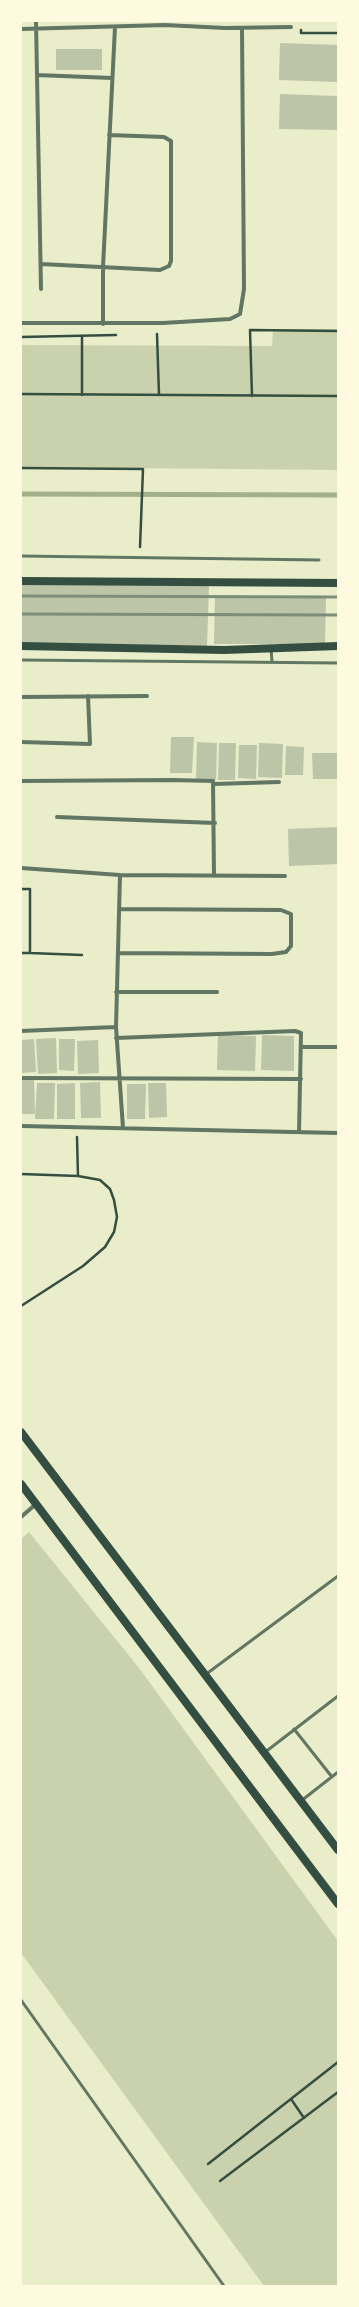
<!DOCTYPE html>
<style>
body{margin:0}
#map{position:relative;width:359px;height:2307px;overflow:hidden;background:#e9edc9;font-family:"Source Sans 3",sans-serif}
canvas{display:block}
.frame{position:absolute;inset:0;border:22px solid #fefae0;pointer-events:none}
</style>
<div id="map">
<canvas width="359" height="2307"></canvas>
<div class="frame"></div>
</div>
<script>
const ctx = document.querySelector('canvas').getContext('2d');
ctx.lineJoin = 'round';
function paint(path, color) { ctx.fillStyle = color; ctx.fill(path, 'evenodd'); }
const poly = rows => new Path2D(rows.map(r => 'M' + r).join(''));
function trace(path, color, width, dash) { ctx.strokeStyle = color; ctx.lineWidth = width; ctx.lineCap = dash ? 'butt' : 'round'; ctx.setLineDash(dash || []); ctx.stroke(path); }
paint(poly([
 [273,329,338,329,338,470,21,467,21,345,272,346],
 [29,1532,139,1668,338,1941,338,2286,264,2286,21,1953,21,1539]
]), '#cad2ad');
trace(poly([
 [21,494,338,495]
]), '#a3b18a', 5);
paint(poly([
 [280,43,338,45,338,82,279,80],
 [56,49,102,49,102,70,56,70],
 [280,94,338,96,338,130,279,129],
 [21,583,209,586,207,646,21,643],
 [215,597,326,597,325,644,214,644],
 [171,737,194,737,192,773,170,773],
 [197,742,217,743,216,780,196,779],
 [219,743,236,743,235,780,218,780],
 [259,743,283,744,282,778,258,777],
 [239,745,257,745,256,779,238,778],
 [286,746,304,747,303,775,285,775],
 [312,753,338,753,338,779,313,779],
 [338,827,338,864,289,866,288,829],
 [218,1035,256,1036,255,1071,217,1070],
 [262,1035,294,1036,294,1071,261,1070],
 [56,1038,57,1073,38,1074,36,1039],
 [34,1039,36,1072,21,1073,21,1040],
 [59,1039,75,1039,74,1071,59,1070],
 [98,1040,99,1073,78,1074,77,1041],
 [21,1079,34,1079,35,1114,21,1114],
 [100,1082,101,1118,81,1118,80,1083],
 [37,1083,55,1083,54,1119,35,1119],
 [75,1083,75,1119,57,1119,57,1084],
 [148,1083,166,1083,167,1117,149,1118],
 [127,1084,146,1084,145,1119,127,1119]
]), '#bcc5a7');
trace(poly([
 [301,30,301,33,338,33],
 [157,334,159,395],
 [21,337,116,335],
 [21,394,338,396],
 [82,395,82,336],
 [252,396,250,330,338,331],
 [21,468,143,469,140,547],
 [21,889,30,889,30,953,21,953],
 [30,953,82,955],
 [77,1137,78,1176],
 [21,1174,78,1176,100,1180,110,1189,114,1200,117,1217,114,1232,105,1247,83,1266,21,1306],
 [291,2099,304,2118],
 [208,2164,338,2062],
 [220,2181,338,2092]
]), '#344e41', 2.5);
trace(poly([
 [21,556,319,560],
 [271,648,272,662],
 [21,660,338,663],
 [205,1675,338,1576],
 [294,1729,332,1777],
 [264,1753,338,1696],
 [301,1801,338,1772],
 [21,2000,224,2286]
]), '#617663', 3);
trace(poly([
 [36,21,41,289],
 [21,29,165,25,225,28,291,27],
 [37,75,112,78],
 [41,264,160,270,169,266,171,261,171,141,164,137,109,135],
 [21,323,163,323,230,319,240,314,244,289,242,28],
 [103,324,103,267,115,27],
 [21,697,147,696],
 [21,742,90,744,88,696],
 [21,781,172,780,213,781,214,876],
 [214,784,279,782],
 [57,817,215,823],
 [21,868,120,875,116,1027,21,1031],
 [120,875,285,876],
 [118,953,272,954,286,952,291,946,291,914,281,910,119,909],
 [116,992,217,992],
 [116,1027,123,1128],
 [116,1038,295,1031,301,1033,299,1132],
 [302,1047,338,1047],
 [21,1078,301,1079],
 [21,1126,338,1133],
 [21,1517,36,1504]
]), '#617663', 4);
trace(poly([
 [21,581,338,583],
 [21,646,224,650,338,646],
 [21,1432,338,1850],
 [21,1484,338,1904]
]), '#344e41', 8);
trace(poly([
 [21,596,338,597],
 [21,614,338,615]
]), '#7c8e77', 3);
</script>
